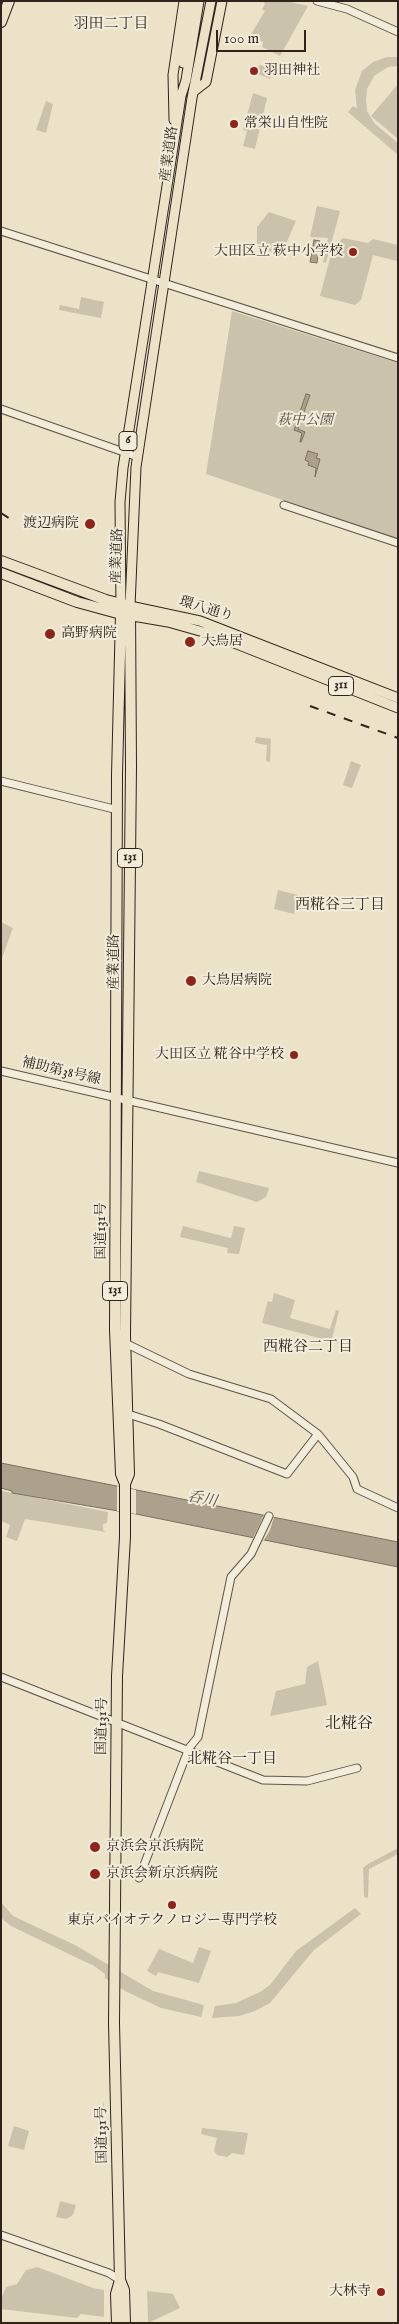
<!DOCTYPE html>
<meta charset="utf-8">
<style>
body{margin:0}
#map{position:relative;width:399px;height:2324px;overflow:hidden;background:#ebe2c8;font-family:"IM FELL English",serif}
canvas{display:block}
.frame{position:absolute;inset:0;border:2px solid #31231b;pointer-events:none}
.scale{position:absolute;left:216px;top:30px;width:90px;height:22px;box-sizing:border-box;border:2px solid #31231b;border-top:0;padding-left:6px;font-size:15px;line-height:18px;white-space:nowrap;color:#31231b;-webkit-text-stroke:4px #f2ecdb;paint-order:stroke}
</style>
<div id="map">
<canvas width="399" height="2324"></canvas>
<div class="frame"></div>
<div class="scale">100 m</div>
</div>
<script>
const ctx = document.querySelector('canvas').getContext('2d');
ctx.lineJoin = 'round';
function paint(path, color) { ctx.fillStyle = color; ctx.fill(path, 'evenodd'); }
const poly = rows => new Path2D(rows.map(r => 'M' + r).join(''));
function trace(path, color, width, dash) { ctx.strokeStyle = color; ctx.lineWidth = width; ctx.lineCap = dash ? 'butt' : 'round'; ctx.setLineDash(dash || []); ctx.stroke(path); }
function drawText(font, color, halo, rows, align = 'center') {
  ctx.font = font + ' "IM FELL English","Noto Serif JP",serif'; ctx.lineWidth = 4; ctx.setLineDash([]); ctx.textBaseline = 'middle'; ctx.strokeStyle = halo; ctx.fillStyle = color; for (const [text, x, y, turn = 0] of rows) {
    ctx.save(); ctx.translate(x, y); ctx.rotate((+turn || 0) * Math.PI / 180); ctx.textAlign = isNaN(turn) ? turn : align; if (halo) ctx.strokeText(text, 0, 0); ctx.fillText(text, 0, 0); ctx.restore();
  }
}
paint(poly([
 [263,1,286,1,308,6,280,56,262,47,263,42,250,36,265,11,262,9,265,4],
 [387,57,398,57,398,66,388,67,374,76,367,89,366,100,367,111,375,124,398,143,398,155,348,112,353,106,357,108,355,90,362,71,373,62],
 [265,61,275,66,270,79,256,73,259,65,265,66],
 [398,84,398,139,371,116],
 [253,93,267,98,255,149,243,146,247,131,243,130],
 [46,101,53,104,46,133,36,130],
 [317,206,340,211,326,263,323,262,328,238,310,237],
 [269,212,296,221,281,255,257,247,257,227],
 [343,238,368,243,373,239,398,245,397,261,373,255,361,300,355,305,320,296,333,247],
 [81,297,104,302,101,318,59,310,60,305,79,309],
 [232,311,398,363,398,539,206,474],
 [256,737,271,739,270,762,266,761,267,745,255,743],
 [351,761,361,765,352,788,343,785],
 [278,890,298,895,294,914,274,909],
 [1,922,13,928,2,958,1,958],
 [199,1171,269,1188,266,1197,257,1202,196,1182],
 [183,1226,231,1238,234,1226,245,1228,239,1254,227,1253,228,1248,180,1237],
 [274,1293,295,1300,290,1318,330,1329,336,1310,339,1311,332,1339,342,1344,262,1323,268,1301,272,1302],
 [2,1491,108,1512,107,1523,103,1524,103,1530,106,1532,25,1519,17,1541,6,1537,10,1525,1,1521],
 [318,1661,327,1705,270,1716,276,1691,305,1684,307,1667],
 [398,1848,398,1854,369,1869,368,1898,364,1897,363,1868,368,1864],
 [1,1902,13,1916,75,1945,153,1991,204,2005,201,2017,161,2008,125,1991,105,1978,105,1974,94,1966,11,1926,1,1918],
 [355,1908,361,1914,314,1950,270,2003,255,2011,239,2016,212,2018,215,2006,236,2003,260,1992,270,1985,296,1951],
 [199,1947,211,1951,199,1983,158,1972,156,1976,147,1971,159,1949,193,1963],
 [104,2101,106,2130,99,2126],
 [14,2126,29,2131,24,2150,8,2146],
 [202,2128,248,2133,244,2155,232,2153,227,2157,217,2155,214,2151,217,2138,201,2134],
 [60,2201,76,2205,73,2215,66,2219,56,2217],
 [37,2267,93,2288,104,2290,104,2317,81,2314,77,2318,1,2309,1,2300,6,2287,17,2284,26,2270],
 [147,2291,173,2294,180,2308,148,2323]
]), '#cbc2ab');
const water = poly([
 [314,240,320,241,317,263,310,262,314,240],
 [306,394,310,395,298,429,305,432,301,442,300,442,302,433,294,430,306,394],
 [308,451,318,454,316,458,320,459,315,477,316,468,308,465,309,462,305,460,308,451],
 [1,1463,398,1542,398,1567,136,1514,12,1493,12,1491,1,1488,1,1463]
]);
paint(water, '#aca18d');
trace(water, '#7b6f5f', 1);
paint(poly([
 [117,1486,136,1490,136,1514,117,1511],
 [264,1515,274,1517,270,1530,264,1540,253,1538]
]), '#ebe2c8');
const tertiary = poly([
 [317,1,347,9,398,32],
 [1,231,398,358],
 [1,409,138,457],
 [284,505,398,543],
 [1,781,118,810],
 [1,1071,398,1163],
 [125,1343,189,1374,271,1399,318,1434,353,1477,357,1489,398,1508],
 [128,1414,159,1424,287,1474,318,1434],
 [1,1677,263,1780,307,1781,357,1768],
 [139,1878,189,1748,198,1737,231,1577,251,1554,269,1516],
 [1,2235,109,2273,120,2280]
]);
const primary = poly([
 [199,1,186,80,181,96,123,468,120,502,121,614,168,622,214,635,398,708],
 [211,1,192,98,136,467,130,606,200,621,398,698],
 [183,63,191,1],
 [193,92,206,82,222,1],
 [174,120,173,75,184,1]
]);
const trunk = poly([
 [1,561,106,600,130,606,131,767,125,1335,129,1474,125,1484],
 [1,573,77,602,121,614,117,775,115,1330,121,1474,125,1484,125,1537,117,1676,114,2023,120,2280,124,2290,125,2323],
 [117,2323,116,2294,120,2280]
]);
const motorway = poly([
 [1,22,9,1]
]);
trace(tertiary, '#605346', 9);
trace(primary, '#31231b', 11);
trace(trunk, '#31231b', 12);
trace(motorway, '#31231b', 12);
trace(tertiary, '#f2ecdb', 7);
trace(primary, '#ebe2c8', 9);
trace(trunk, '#ebe2c8', 10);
trace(motorway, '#ebe2c8', 10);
trace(poly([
 [1,513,15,522],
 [310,706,398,738]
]), '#31231b', 2, [9, 9]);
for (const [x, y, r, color] of [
 [254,71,5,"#8f2418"],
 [234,124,5,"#8f2418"],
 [353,252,5,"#8f2418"],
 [90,524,6,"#8f2418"],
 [50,634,6,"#8f2418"],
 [190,642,6,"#8f2418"],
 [191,981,6,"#8f2418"],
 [294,1055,5,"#8f2418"],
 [95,1847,6,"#8f2418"],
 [95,1874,6,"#8f2418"],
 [172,1905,5,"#8f2418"],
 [381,2292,5,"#8f2418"]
]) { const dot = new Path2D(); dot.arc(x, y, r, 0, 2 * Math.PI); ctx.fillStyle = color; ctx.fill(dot); trace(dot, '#f2ecdb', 2); }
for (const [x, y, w] of [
 [128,441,18],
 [341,686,25],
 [130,858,25],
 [115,1291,25]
]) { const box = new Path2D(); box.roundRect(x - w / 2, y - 9.5, w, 19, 4); ctx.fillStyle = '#f2ecdb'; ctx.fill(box); trace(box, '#31231b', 1); }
drawText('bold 12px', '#31231b', null, [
 ["6",128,441],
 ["311",341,686],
 ["131",130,858],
 ["131",115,1291]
]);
drawText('14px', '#31231b', '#f2ecdb', [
 ["羽田神社",264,71],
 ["常栄山自性院",244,124],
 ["大田区立 萩中小学校",343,252,"right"],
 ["渡辺病院",79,524,"right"],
 ["高野病院",61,634],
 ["大鳥居",201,642],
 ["大鳥居病院",202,981],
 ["大田区立 糀谷中学校",284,1055,"right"],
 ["京浜会京浜病院",106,1847],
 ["京浜会新京浜病院",106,1874],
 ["東京バイオテクノロジー専門学校",172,1921,"center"],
 ["大林寺",371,2292,"right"]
], 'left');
drawText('14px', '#31231b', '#f2ecdb', [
 ["産業道路",170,154,-82],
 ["産業道路",118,556,-88],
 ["環八通り",206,610,17],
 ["産業道路",115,962,-90],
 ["補助第38号線",61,1072,13],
 ["国道131号",102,1231,-90],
 ["国道131号",103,1726,-89],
 ["国道131号",103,2135,-91]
]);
drawText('italic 14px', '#584b3f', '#f2ecdb', [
 ["萩中公園",305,421]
]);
drawText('15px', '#31231b', '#f2ecdb', [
 ["羽田二丁目",111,25],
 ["西糀谷三丁目",340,906],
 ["西糀谷二丁目",308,1348],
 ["北糀谷一丁目",232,1760]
]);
drawText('italic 15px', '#5c4f43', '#f2ecdb', [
 ["呑川",202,1500,11]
]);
drawText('16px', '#31231b', '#f2ecdb', [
 ["北糀谷",349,1725]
]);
</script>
